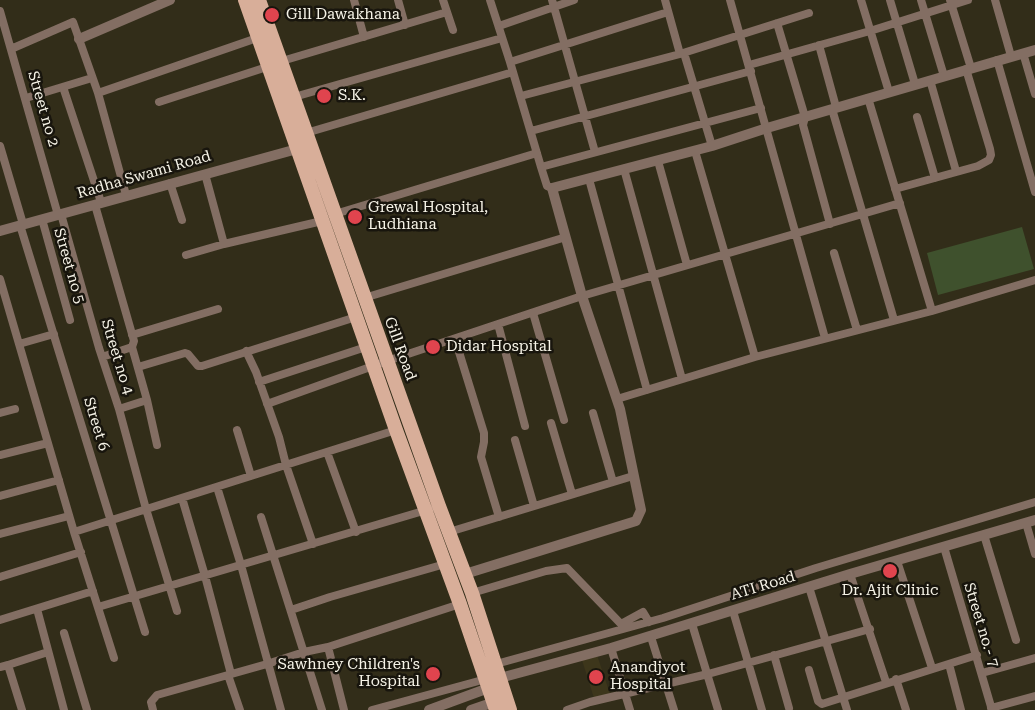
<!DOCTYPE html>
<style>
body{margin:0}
canvas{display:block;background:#322d19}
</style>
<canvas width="1035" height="710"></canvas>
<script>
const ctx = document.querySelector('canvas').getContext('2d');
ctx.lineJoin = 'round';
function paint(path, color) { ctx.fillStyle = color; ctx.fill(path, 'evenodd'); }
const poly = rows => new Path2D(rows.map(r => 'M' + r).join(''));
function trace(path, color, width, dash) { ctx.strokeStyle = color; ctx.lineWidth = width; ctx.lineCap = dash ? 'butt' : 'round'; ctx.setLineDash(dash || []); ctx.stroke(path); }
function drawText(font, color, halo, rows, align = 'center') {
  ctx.font = font + ' "Roboto Serif",serif'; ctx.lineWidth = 5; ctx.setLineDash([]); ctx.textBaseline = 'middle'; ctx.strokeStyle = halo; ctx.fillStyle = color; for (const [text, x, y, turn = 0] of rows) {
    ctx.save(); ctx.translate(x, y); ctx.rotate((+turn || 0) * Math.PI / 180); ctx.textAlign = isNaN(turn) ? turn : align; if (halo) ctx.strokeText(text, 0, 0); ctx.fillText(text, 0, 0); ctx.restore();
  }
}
paint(poly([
 [597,655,610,694,594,698,582,660]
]), '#3d361b');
paint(poly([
 [1022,227,1034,269,938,295,927,253]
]), '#3f512d');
trace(poly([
 [354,0,364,37],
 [398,0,405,25],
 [443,0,453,30],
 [490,0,510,62],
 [552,0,595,152],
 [665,0,680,54],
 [730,0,825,338],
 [861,0,889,92],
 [890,0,915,84],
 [921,0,944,76],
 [950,0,971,68],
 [995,0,1011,56],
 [0,11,58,215],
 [777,23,805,117,803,125,830,224],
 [499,26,574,0],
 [819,45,836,107],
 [11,49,73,22,98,93,126,195],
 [684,53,712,146],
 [1023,53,1035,94],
 [997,60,1035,192],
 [282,61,447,12],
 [749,65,870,31,968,0],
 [930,80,956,171],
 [63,87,101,202],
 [98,93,260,37],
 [521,96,680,54,809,13],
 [294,97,502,38],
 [26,98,92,78],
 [868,98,932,311],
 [159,102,270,66],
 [832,109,894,320],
 [917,117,935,178],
 [531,131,751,71],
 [306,133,513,72],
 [0,146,23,224],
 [695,151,755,357],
 [658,161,687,265],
 [541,167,761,108],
 [624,169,682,379],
 [205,174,224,244],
 [589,179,647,390],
 [170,183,182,220],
 [552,188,547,186,541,167,510,62,668,12],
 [895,189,978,166,989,160,991,155,990,149,966,69],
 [95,205,134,341,132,347,102,357],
 [61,214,99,348,119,409,146,509,177,611],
 [335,214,537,153],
 [42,219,70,320],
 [20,225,145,632],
 [834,253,857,330],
 [186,255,224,244,322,221],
 [0,279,74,532,114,658],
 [364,298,566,237],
 [533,313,564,420],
 [498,324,525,426],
 [132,335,218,309],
 [455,339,484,433,484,442,481,457,499,517],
 [19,344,54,334],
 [246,351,256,372,279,437,286,465,313,544],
 [138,367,185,353,188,354,198,366,202,366,356,317],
 [259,382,366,347],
 [617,399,755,357,932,311,1035,280],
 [147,400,157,445],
 [267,404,387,361,582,296,900,203],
 [119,409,147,400,132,347],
 [0,413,15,409],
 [593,413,613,482],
 [551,423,572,494],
 [237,430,251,476],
 [515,440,534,506],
 [327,452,356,532],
 [0,455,48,443],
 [217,487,241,565,281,710],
 [0,496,59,480],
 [182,498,205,576,231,674,228,675,240,710],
 [261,517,322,710],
 [1026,523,1035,554],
 [74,532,396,430],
 [449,532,633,476],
 [0,534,69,516],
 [984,535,1016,640],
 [944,547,992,710],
 [897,561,932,668],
 [850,574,886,682],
 [0,577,81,552],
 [809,587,847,710],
 [472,593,546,571,567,568,621,624,643,612,649,622],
 [98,607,430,509],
 [37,609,64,710],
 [291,610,330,597,445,564],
 [733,611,762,710],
 [0,620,93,591],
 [692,624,718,710],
 [64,633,87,710],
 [651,637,674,710],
 [328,647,344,710],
 [611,648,630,710],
 [774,655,789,708],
 [496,664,663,618,816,568,1035,502],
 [949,664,961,710],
 [8,665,48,652],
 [0,667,8,665,22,710],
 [809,670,818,701,822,704,977,655],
 [982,673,1035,658],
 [896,679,906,710],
 [991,708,1035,696],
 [153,710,151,702,157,695,267,664,304,652,328,647,460,604],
 [372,710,486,679],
 [567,710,590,702,708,674,870,629]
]), '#836e63', 8);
trace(poly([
 [79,39,170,0],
 [0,231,297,149],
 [465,574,636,521,641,510,620,409,582,296,552,188,712,146,767,128,1035,50],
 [500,678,611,648,850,574,1035,520],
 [429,710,494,686],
 [471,710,500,700]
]), '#836e63', 10);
trace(poly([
 [245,0,396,430,460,604,496,710],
 [259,0,439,506,472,593,510,710]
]), '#d8ae99', 14);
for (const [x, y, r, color] of [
 [272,15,8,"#e0444e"],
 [324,96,8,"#e0444e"],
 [355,217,8,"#e0444e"],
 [433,347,8,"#e0444e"],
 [890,571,8,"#e0444e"],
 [433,674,8,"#e0444e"],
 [596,677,8,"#e0444e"]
]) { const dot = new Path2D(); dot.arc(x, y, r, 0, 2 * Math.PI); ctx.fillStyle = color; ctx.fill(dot); trace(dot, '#18150d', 2); }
drawText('15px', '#f6f3e7', '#18150d', [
 ["Gill Dawakhana",286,15],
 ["S.K.",338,96],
 ["Grewal Hospital,",368,208],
 ["Ludhiana",368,225],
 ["Didar Hospital",446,347],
 ["Dr. Ajit Clinic",890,591,"center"],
 ["Sawhney Children's",420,665,"right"],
 ["Hospital",420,682,"right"],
 ["Anandjyot",610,668],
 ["Hospital",610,685]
], 'left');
drawText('15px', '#f6f3e7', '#18150d', [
 ["Street no 2",43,109,74],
 ["Radha Swami Road",144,175,-16],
 ["Street no 5",69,266,74],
 ["Gill Road",400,349,70],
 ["Street no 4",117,357,73],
 ["Street 6",96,424,73],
 ["ATI Road",763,586,-17],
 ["Street no.- 7",981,625,73]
]);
</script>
